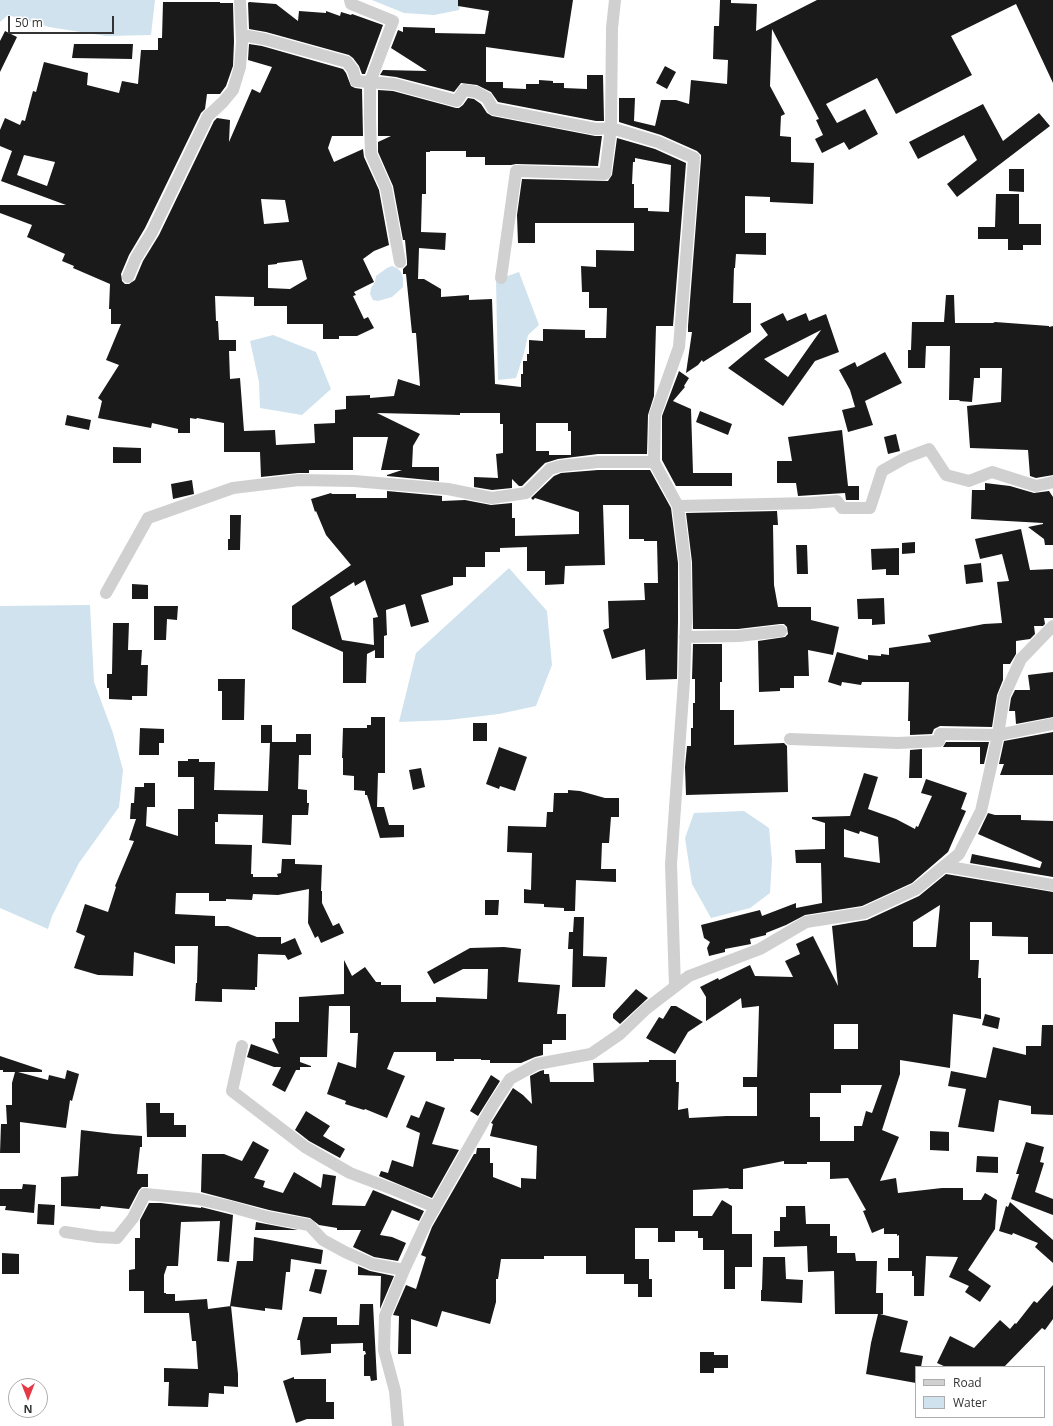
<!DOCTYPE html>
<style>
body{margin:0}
#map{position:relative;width:1053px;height:1426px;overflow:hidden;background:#fff;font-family:"Open Sans",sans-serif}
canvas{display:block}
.legend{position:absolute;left:915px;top:1366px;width:130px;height:52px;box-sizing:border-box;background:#fff;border:1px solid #adadad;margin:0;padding:5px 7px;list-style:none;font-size:12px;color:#333}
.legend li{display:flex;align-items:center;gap:8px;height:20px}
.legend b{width:20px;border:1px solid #adadad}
.north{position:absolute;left:8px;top:1378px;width:40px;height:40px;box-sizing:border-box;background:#fff;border:1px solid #adadad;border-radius:50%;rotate:180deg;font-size:11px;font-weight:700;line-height:16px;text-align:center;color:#333}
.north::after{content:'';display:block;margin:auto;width:14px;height:18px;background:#e63946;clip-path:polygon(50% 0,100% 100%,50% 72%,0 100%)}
.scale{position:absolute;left:8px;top:16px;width:106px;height:18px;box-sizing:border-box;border:2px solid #333;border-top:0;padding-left:5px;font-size:12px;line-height:14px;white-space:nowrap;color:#333;-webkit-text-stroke:3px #fff;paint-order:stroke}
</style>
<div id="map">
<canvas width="1053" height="1426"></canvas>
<ul class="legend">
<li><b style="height:5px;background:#d0d0d0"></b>Road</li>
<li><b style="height:11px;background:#cfe2ee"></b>Water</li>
</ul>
<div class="north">N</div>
<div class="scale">50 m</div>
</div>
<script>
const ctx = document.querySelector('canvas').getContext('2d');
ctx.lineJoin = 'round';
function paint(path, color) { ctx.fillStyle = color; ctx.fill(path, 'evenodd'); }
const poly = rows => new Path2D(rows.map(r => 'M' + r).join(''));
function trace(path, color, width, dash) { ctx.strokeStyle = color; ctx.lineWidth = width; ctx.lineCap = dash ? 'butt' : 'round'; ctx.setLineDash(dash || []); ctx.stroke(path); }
paint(poly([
 [0,0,155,0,151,35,106,36,49,27,8,15,0,22],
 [372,0,461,0,459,10,434,15,404,13],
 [392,266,397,268,401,272,403,278,403,287,392,297,378,301,373,300,370,294,371,288,375,282,376,276,387,268],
 [519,272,539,325,528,335,524,353,516,378,498,380,496,280],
 [273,335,316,352,331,389,302,415,260,408,259,382,250,341],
 [509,568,547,611,552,665,536,706,499,714,448,720,399,722,416,653],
 [90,605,94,682,113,733,123,770,119,807,79,863,52,916,48,929,0,908,0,606],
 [744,811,769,828,772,860,770,893,750,908,711,918,692,884,685,838,694,813]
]), '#cfe2ee');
paint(poly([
 [458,0,573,0,564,58,486,47,486,82,503,82,503,88,526,89,526,84,539,84,539,80,553,81,553,83,564,83,564,88,587,89,587,75,603,75,604,121,596,121,498,102,491,92,477,85,461,83,454,92,396,77,380,75,383,70,427,71,391,48,398,30,403,32,403,27,435,28,435,33,485,34,489,11,458,6],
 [720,0,731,0,731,3,757,4,756,31,817,0,1053,0,1053,83,1016,4,951,36,972,75,896,114,877,78,826,104,837,123,865,109,878,134,849,150,844,142,822,153,815,139,823,135,816,120,819,119,772,29,770,86,785,114,781,116,780,136,791,137,791,162,814,163,813,204,770,202,770,197,745,196,745,233,766,233,766,255,736,254,735,268,734,268,733,303,751,303,751,332,703,362,702,360,698,365,686,373,692,332,688,332,688,326,701,159,701,155,697,151,661,135,619,122,619,98,635,98,634,121,655,126,661,100,676,100,689,104,691,80,727,84,728,60,713,59,714,26,719,26],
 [163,2,220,2,220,3,233,3,234,42,233,66,226,86,220,94,207,94,205,109,201,113,145,228,129,255,121,274,122,281,125,284,129,284,135,280,143,261,159,235,214,121,217,118,230,120,229,142,252,89,260,93,272,67,248,60,249,44,262,46,343,69,346,73,351,86,355,88,362,89,363,136,332,136,328,148,334,162,363,149,364,157,379,190,389,245,374,251,363,259,374,282,354,292,356,295,353,296,364,319,368,317,374,328,357,336,339,336,339,339,323,339,323,324,287,324,287,306,254,306,254,297,215,296,216,321,218,321,219,340,236,340,236,351,229,351,230,379,240,378,244,431,275,430,276,445,315,443,314,424,335,423,335,410,346,409,346,396,370,395,370,398,394,396,398,379,420,386,416,333,412,333,406,274,403,274,403,269,407,265,407,261,405,240,403,240,393,186,378,152,378,142,391,136,378,136,378,90,393,91,456,108,459,108,463,105,468,98,474,99,481,104,487,113,492,116,595,136,602,136,598,166,516,164,511,165,485,165,485,157,466,157,466,151,430,151,430,152,426,152,426,194,422,194,421,232,446,233,445,250,419,248,418,279,424,279,441,289,441,297,469,295,469,300,492,299,495,384,521,387,521,374,523,374,523,361,527,361,527,354,529,354,529,340,543,341,543,329,585,330,585,338,606,338,607,308,589,308,589,292,582,292,581,266,596,267,596,250,634,251,634,223,535,223,535,243,518,243,517,215,522,179,608,181,612,175,617,138,655,149,686,163,673,326,656,326,654,396,648,415,647,454,598,454,558,459,545,463,522,486,519,486,512,479,512,488,492,490,474,487,474,477,498,478,496,454,503,453,503,424,500,424,500,413,460,413,460,415,377,413,420,434,413,446,412,467,439,467,439,481,387,476,387,475,402,470,381,470,388,437,353,437,353,470,309,470,309,473,298,473,261,477,260,452,224,452,224,423,197,418,196,419,190,418,190,433,178,433,178,429,152,423,151,428,98,418,102,401,98,398,119,365,106,360,121,324,111,324,111,309,109,309,110,284,73,268,74,266,62,261,65,254,27,237,32,225,0,213,0,205,66,205,1,181,12,151,0,146,0,130,5,118,20,125,22,120,25,121,33,91,36,92,44,62,88,73,87,85,119,93,122,81,138,84,141,50,158,50,158,38,162,38],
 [24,155,55,162,47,186,17,175],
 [635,158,671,165,669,212,648,211,648,208,634,208,634,184,632,184,633,162,635,162],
 [261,199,285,200,289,222,264,224],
 [302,260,307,279,290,289,268,288,268,265,277,264,277,263],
 [536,423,568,423,568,431,571,431,571,455,549,455,549,451,536,451],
 [249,2,276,4,298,21,299,11,326,13,326,11,340,16,341,12,351,15,352,14,383,25,365,74,362,74,359,66,353,58,349,55,266,32,249,29,248,3],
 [5,31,17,37,0,72,0,41],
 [74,44,133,44,132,59,72,58],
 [665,66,676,72,667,89,656,83],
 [983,104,1003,141,1039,113,1050,126,957,197,947,184,977,160,964,135,918,159,909,142],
 [1009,169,1024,169,1024,192,1009,191],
 [996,194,1019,194,1019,224,1041,224,1041,245,1023,245,1023,250,1008,250,1008,239,978,239,978,227,995,227],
 [946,295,954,295,955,323,993,323,995,322,1049,326,1049,327,1053,326,1053,475,1036,478,1030,476,1028,450,970,448,967,406,1001,402,1002,368,980,368,980,378,974,378,972,402,959,401,960,400,949,400,950,346,926,346,925,368,908,368,908,350,911,350,912,322,944,322],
 [783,313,787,321,806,313,809,321,826,314,839,352,815,361,783,406,728,368,768,335,760,324],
 [821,330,788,377,764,359],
 [885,352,902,383,865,401,873,425,848,432,842,410,855,407,850,390,839,370,855,362,857,367],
 [679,371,689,378,684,386,685,387,673,401,691,409,693,473,732,473,732,486,676,486,662,460,662,416],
 [700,411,732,424,728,435,696,422],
 [67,415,91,420,89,430,65,425],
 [842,430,848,486,859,486,859,500,846,500,845,493,798,496,796,483,777,483,777,461,792,461,788,437],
 [896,434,900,451,888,454,884,437],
 [113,447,141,448,141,463,113,463],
 [598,470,650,470,671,508,678,563,678,621,677,679,646,680,645,649,612,659,603,630,609,628,608,601,645,600,644,583,658,583,657,541,644,541,644,539,629,539,629,505,603,505,605,565,565,566,564,584,545,585,545,571,527,571,527,547,500,548,500,552,485,552,485,567,466,567,466,577,453,577,453,585,421,595,429,622,411,627,405,604,386,610,387,635,384,636,384,658,375,658,375,650,367,654,366,683,343,683,343,652,292,629,292,606,351,565,326,535,316,511,315,512,311,499,331,493,332,494,356,494,356,498,387,498,387,491,442,496,442,501,465,500,491,505,512,503,512,518,515,518,515,536,579,534,579,512,535,498,533,500,531,498,554,476,561,473],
 [365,580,378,617,373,618,374,645,342,640,330,597,354,582,355,586],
 [192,480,194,494,173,499,171,484],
 [985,483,1010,486,1034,493,1049,491,1053,497,1053,545,1045,545,1044,539,1028,527,1043,524,1043,523,971,519,972,490,985,490],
 [777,511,778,525,773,525,774,585,778,607,811,607,811,620,839,627,833,655,808,650,809,676,794,676,794,688,780,688,780,691,759,692,758,641,785,637,788,634,787,627,784,624,780,624,738,629,693,629,692,562,686,513],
 [230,515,241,515,240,550,228,550,228,539,230,539],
 [1021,529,1030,570,1053,569,1053,618,1044,618,1045,624,1043,626,1034,626,1035,634,1030,639,1016,641,1016,654,1010,664,1003,664,1003,680,997,695,992,727,940,726,934,729,932,734,910,735,910,721,908,721,909,682,862,682,861,685,842,682,841,686,828,682,837,652,868,660,868,655,881,656,881,654,889,655,889,648,931,642,928,635,984,624,1002,623,997,582,1009,581,1002,554,980,559,975,539],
 [915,542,915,553,902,554,902,543],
 [796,545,807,545,808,574,797,574],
 [899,548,899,575,886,575,886,569,872,570,871,549],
 [981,563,983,582,966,584,964,565],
 [132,584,148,585,148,599,132,599],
 [884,598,885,624,872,625,872,619,858,619,857,599],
 [154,606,178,606,177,620,167,619,166,640,154,640],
 [113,623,129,623,128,650,142,650,141,665,148,665,147,696,132,696,132,700,109,699,109,688,107,688,107,674,112,674],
 [693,644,722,644,722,682,720,682,720,710,734,710,734,745,784,743,787,746,788,792,686,795,685,767,687,746,691,746,691,728,693,728,693,703,695,703,695,679,692,679],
 [1053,672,1053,717,1016,724,1015,711,1009,711,1011,698,1015,690,1030,690,1028,675],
 [218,679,245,679,244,720,222,720,222,691,218,691],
 [371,717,385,717,385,773,378,773,377,807,384,807,389,825,404,825,404,837,380,838,367,795,365,795,365,791,354,790,354,776,343,775,343,758,342,758,343,728,367,728,367,725,371,725],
 [473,723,487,723,487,741,473,741],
 [261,725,272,725,272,742,296,742,296,734,311,734,311,755,299,755,298,789,307,790,307,803,309,803,308,815,292,815,291,845,262,843,263,815,218,814,218,822,215,822,215,844,252,845,251,874,253,874,253,877,278,877,277,874,281,873,282,859,295,859,295,864,322,865,321,891,322,891,322,903,333,926,339,923,344,933,321,943,318,936,315,938,308,923,309,889,278,895,253,894,252,900,226,899,226,901,209,901,209,893,176,893,175,914,215,916,215,926,228,926,257,937,281,937,281,944,295,938,302,954,288,960,285,955,258,954,257,987,255,987,255,990,222,989,222,1002,195,1001,196,983,197,983,198,946,175,946,175,964,134,952,133,976,98,975,74,968,85,936,76,932,85,904,108,912,116,887,115,886,134,841,129,840,136,819,130,819,131,803,134,803,135,787,144,787,144,783,155,783,155,807,147,807,146,826,178,836,178,809,194,809,194,777,178,777,178,761,188,761,188,759,199,759,199,762,215,762,214,790,268,791,270,743,261,743],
 [140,728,164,729,164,743,159,743,159,755,139,755],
 [1053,732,1053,775,1000,775,1004,764,999,764,1004,741],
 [946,742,989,742,984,764,980,764,980,747,943,747],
 [499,747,527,757,515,791,500,786,499,789,486,784],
 [922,749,922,778,909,778,910,750],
 [421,768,425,787,413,790,409,770],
 [864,773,878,777,868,809,896,819,915,829,916,826,918,827,932,796,921,793,926,779,967,793,961,809,966,811,948,852,912,883,862,906,805,915,786,925,766,933,766,935,750,939,751,944,725,949,725,952,709,956,707,948,710,942,704,938,701,925,760,910,762,916,796,903,796,908,822,903,821,863,796,863,795,850,825,849,825,823,812,819,812,817,850,816],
 [844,829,859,834,860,831,878,837,880,863,844,857],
 [568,790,580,791,605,798,619,798,619,817,611,817,609,843,602,843,601,869,616,869,616,882,576,880,575,911,564,911,564,908,544,907,544,904,524,903,524,889,531,890,532,853,507,852,508,826,546,827,547,812,553,812,554,793,568,793],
 [988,813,995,815,1021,815,1021,820,1053,821,1053,877,970,863,972,854,1040,868,1042,862,978,834],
 [946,874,1053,892,1053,954,1028,954,1028,937,992,936,992,922,970,922,970,960,979,960,978,978,981,978,981,1019,953,1014,950,1068,900,1060,900,1074,882,1130,899,1137,880,1181,896,1178,898,1193,942,1188,963,1188,963,1200,981,1200,985,1193,997,1200,995,1229,968,1270,991,1286,980,1302,965,1292,969,1286,949,1277,958,1257,926,1256,924,1296,914,1296,914,1276,912,1276,912,1271,888,1271,888,1258,899,1258,899,1235,897,1236,897,1234,884,1234,884,1228,872,1233,863,1211,866,1210,848,1178,830,1179,830,1162,807,1162,807,1164,784,1164,784,1161,743,1169,743,1189,728,1189,729,1188,693,1190,693,1216,712,1216,722,1200,732,1206,732,1234,752,1234,752,1267,735,1267,735,1289,724,1289,724,1250,703,1250,703,1238,698,1238,698,1231,675,1231,675,1242,658,1242,658,1228,635,1228,635,1259,649,1259,649,1279,652,1279,652,1297,638,1297,638,1284,624,1284,624,1274,586,1274,586,1256,544,1256,544,1259,501,1259,498,1279,496,1279,496,1302,490,1324,442,1311,437,1327,411,1319,411,1354,398,1354,399,1316,393,1315,406,1285,416,1289,426,1257,421,1255,432,1227,474,1154,476,1154,477,1148,490,1148,490,1163,493,1163,493,1177,521,1188,521,1178,536,1179,537,1146,490,1136,493,1124,491,1123,513,1088,523,1095,532,1104,530,1076,540,1071,544,1070,544,1074,549,1074,550,1082,594,1082,593,1063,649,1062,649,1060,676,1060,676,1082,679,1082,678,1110,688,1108,689,1118,726,1116,757,1116,757,1087,743,1087,743,1077,757,1077,759,1006,742,1008,741,998,706,1021,706,997,700,987,718,978,719,980,750,965,755,976,793,977,785,961,800,954,796,944,813,936,838,986,832,926,867,920,919,896],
 [940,905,936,947,913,947,913,922],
 [834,1024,858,1024,858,1049,834,1049],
 [841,1085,882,1085,872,1113,866,1111,862,1126,854,1126,854,1141,820,1141,820,1117,810,1117,810,1093,841,1093],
 [485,900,499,900,498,915,485,915],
 [574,917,584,917,583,956,607,957,605,987,572,987,573,949,568,949,569,932,573,932],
 [504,947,521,949,518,982,560,985,557,1014,566,1014,566,1040,552,1040,552,1044,543,1044,543,1055,535,1057,521,1063,490,1063,490,1060,481,1060,481,1059,454,1059,454,1061,436,1061,436,1052,394,1052,387,1069,405,1076,387,1118,365,1109,364,1110,345,1104,346,1101,327,1094,338,1062,356,1068,358,1033,350,1033,350,1006,329,1006,327,1057,300,1057,300,1062,311,1066,311,1067,300,1067,300,1070,296,1070,285,1092,272,1085,281,1067,274,1067,247,1057,251,1044,279,1054,272,1039,275,1038,275,1022,299,1022,299,997,344,994,344,960,352,976,365,967,376,982,381,982,381,985,401,985,401,1002,436,1002,436,997,487,999,488,969,463,969,434,984,427,972,470,948],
 [636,989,648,998,620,1024,613,1018,613,1014],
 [671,1006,676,1006,703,1022,688,1032,675,1054,646,1038,659,1017,663,1019],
 [985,1014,1000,1018,998,1029,982,1025],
 [1042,1025,1053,1025,1053,1115,1031,1114,1031,1106,999,1100,994,1132,958,1127,966,1089,948,1086,951,1071,986,1078,993,1047,1026,1055,1026,1046,1041,1046],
 [0,1056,42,1070,42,1072,18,1072,48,1080,49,1075,65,1079,67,1070,79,1074,72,1101,70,1100,66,1128,20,1122,20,1153,0,1153,1,1124,7,1124,6,1105,12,1105,12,1083,15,1072,3,1072,3,1070,0,1070],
 [491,1075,500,1081,478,1116,470,1111],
 [426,1101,445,1108,432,1144,459,1150,432,1198,379,1176,381,1171,388,1173,392,1160,413,1167,420,1133,406,1127,411,1115,419,1118],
 [146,1103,160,1103,160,1113,174,1113,174,1125,186,1125,186,1137,147,1137],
 [306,1111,330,1126,323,1136,345,1149,340,1158,309,1141,295,1130],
 [81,1130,114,1134,142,1136,142,1147,140,1147,137,1174,148,1174,148,1187,142,1187,139,1190,129,1209,101,1206,100,1209,61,1206,61,1177,78,1176],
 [930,1131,949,1132,949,1151,930,1150],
 [253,1141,269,1150,254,1178,265,1181,263,1187,283,1193,294,1172,321,1188,323,1174,336,1176,332,1205,365,1206,373,1190,424,1211,419,1221,392,1210,380,1235,392,1237,406,1243,398,1261,374,1257,353,1247,361,1230,337,1230,337,1228,319,1225,310,1218,269,1210,201,1192,202,1154,224,1154,242,1161],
 [1026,1142,1044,1147,1040,1162,1044,1163,1035,1192,1053,1199,1053,1215,1011,1199,1019,1174,1016,1174],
 [977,1156,998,1157,998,1173,976,1172],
 [23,1184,36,1185,34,1213,5,1210,6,1206,0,1206,0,1189,22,1189],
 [1010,1202,1053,1240,1053,1263,1035,1247,1038,1243,1013,1233,1012,1235,999,1231,1006,1206,1008,1207],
 [149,1203,161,1203,201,1208,201,1207,233,1215,229,1262,217,1261,220,1221,181,1222,178,1266,167,1266,164,1275,164,1293,166,1293,166,1294,175,1294,175,1301,207,1299,208,1309,231,1306,238,1374,238,1387,224,1386,224,1394,209,1393,208,1407,168,1406,169,1382,164,1382,164,1368,198,1369,196,1341,192,1341,189,1313,144,1313,144,1291,129,1291,129,1270,135,1269,135,1238,140,1238,140,1220],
 [38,1204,55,1205,54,1225,37,1224],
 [786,1206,805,1206,806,1224,830,1224,830,1236,837,1236,837,1253,855,1253,856,1261,877,1261,876,1293,883,1293,883,1314,880,1314,908,1321,900,1352,923,1356,921,1367,916,1367,916,1383,866,1374,871,1343,878,1314,835,1314,834,1271,808,1272,807,1246,774,1247,774,1231,780,1231,780,1217,786,1217],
 [256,1222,266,1224,298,1230,255,1230],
 [254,1237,323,1250,321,1264,291,1259,290,1272,286,1272,282,1310,265,1308,265,1311,230,1306,237,1261,253,1261],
 [2,1253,19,1254,19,1274,2,1274],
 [763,1257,785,1257,786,1279,803,1280,802,1303,761,1301,761,1290,762,1290],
 [358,1266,370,1271,394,1276,380,1309,381,1276,358,1275],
 [315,1269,327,1270,321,1294,309,1291],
 [1053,1285,1053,1319,1045,1330,1042,1328,1004,1367,946,1367,937,1363,950,1336,974,1348,1000,1320,1010,1329,1015,1323,1016,1324,1034,1301,1037,1303],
 [360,1304,373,1304,377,1380,371,1381,370,1376,364,1376,364,1355,366,1354,365,1351,363,1351,363,1343,331,1344,331,1353,301,1355,300,1340,297,1340,303,1317,337,1317,337,1325,359,1325],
 [700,1352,714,1352,714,1355,728,1355,728,1368,714,1368,714,1373,700,1373],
 [294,1377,294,1379,326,1379,326,1402,334,1402,334,1419,307,1419,296,1423,283,1381]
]), '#1a1a1a');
trace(poly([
 [350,0,351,4,393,21,370,82,370,118,371,154,386,188,400,262],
 [615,0,612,28,611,128,658,142,694,158,679,347,655,415,654,462,678,506,685,562,686,621,684,681,671,864,675,987],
 [242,35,264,39,347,62,353,70,356,81,394,84,457,101,464,90,476,92,487,98,493,109,596,129,611,128,605,174,516,171,501,278],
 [128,277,136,258,152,232,208,116,223,102,233,90,240,67,242,42,240,0],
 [678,506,810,503,837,501,842,508,870,508,882,471,905,458,929,449,946,475,969,481,992,472,1036,486,1053,482],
 [106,593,148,518,233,488,299,480,354,481,448,489,492,498,526,493,550,469,560,466,598,462,654,462],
 [685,637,739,636,781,631],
 [790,739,898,743,939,741,940,734,998,735,1053,724],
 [944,866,1053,885],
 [242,1046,232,1091,305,1147,350,1173,395,1190,435,1207],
 [65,1232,98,1237,117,1238,133,1218,145,1194,198,1199,228,1206,267,1217,309,1225,323,1240,345,1252,372,1264,404,1270],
 [398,1426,395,1391,384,1350,385,1316,404,1270,426,1223,493,1105,510,1079,537,1064,591,1054,620,1034,646,1009,689,976,760,949,806,922,864,913,916,889,959,854,981,811,998,735,1004,696,1021,659,1053,626]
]), '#d0d0d0', 12);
</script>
